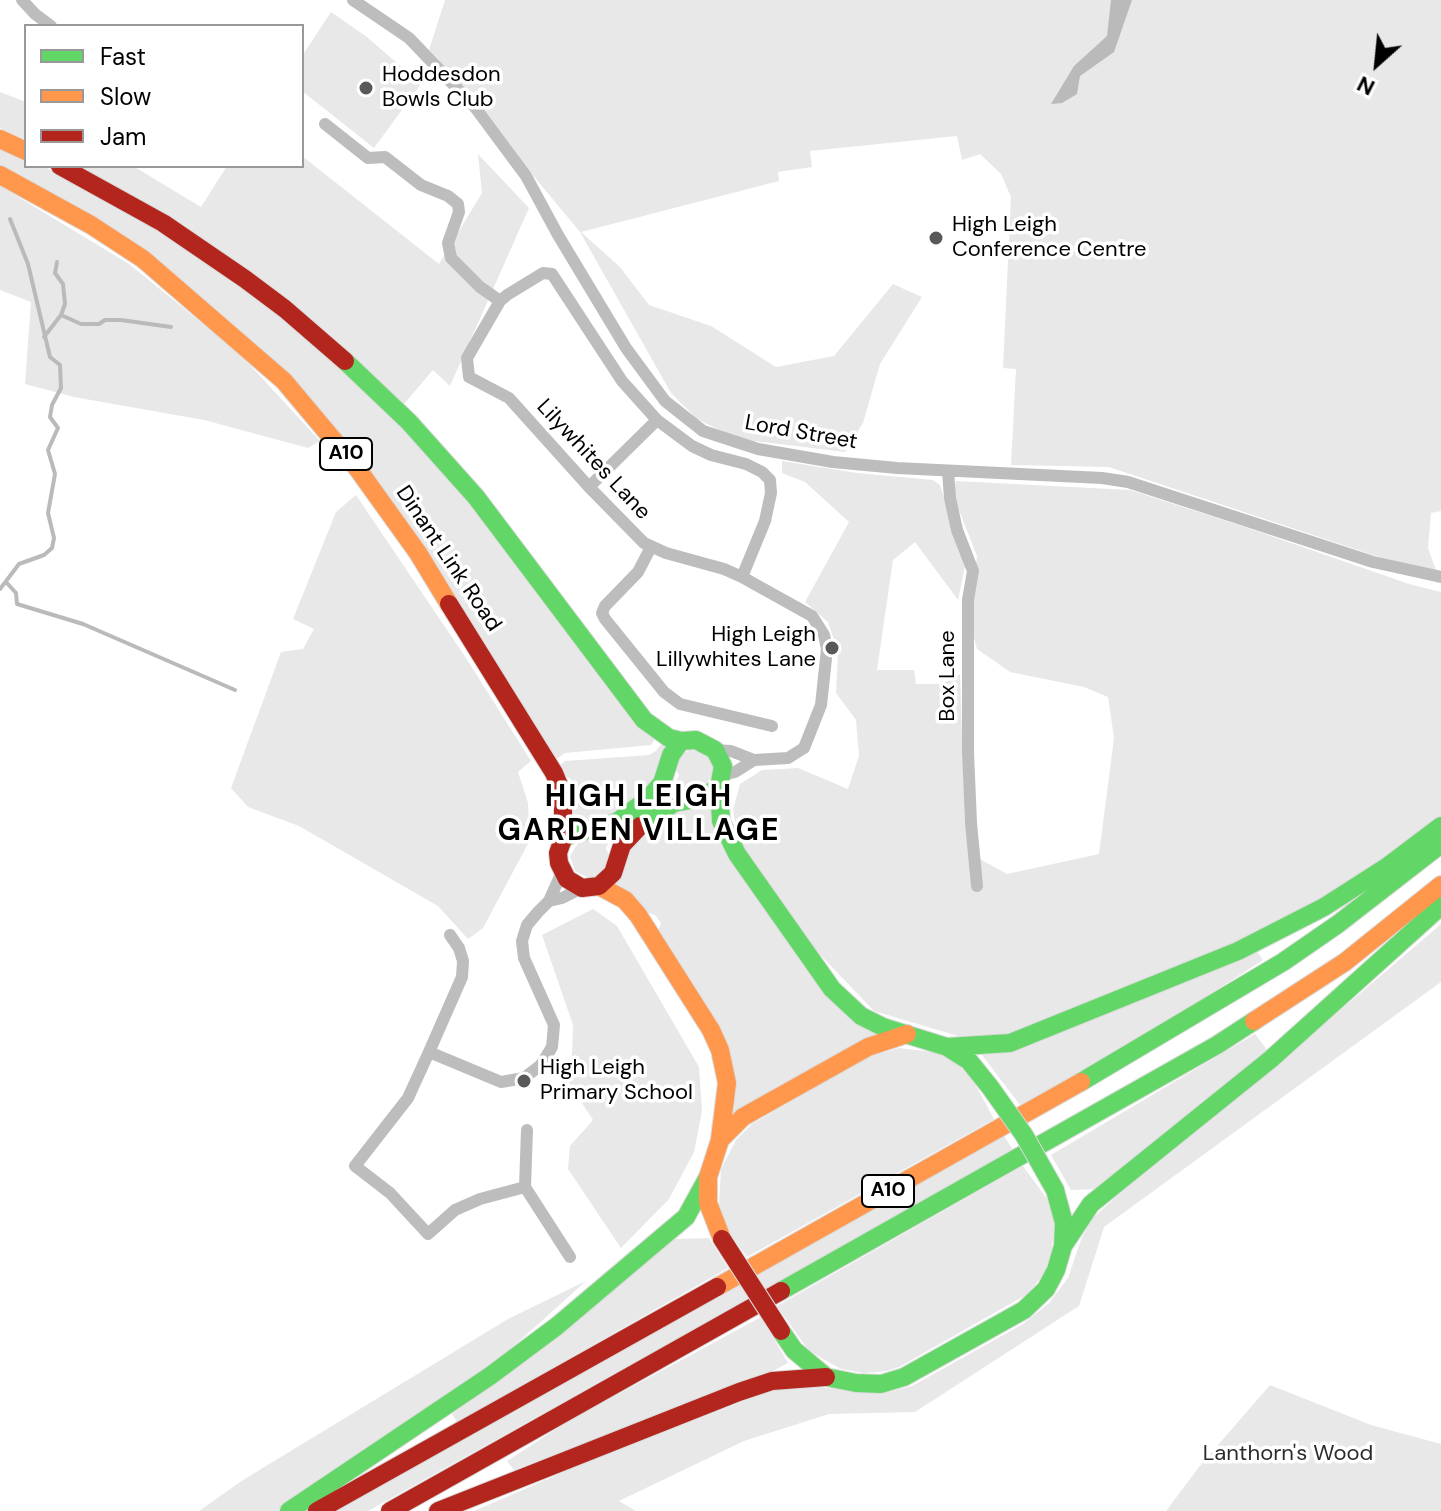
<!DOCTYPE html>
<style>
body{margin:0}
#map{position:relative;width:1441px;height:1511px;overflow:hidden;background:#fff;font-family:"DM Sans",sans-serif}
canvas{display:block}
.legend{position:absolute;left:24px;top:24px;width:280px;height:144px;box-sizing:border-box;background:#fff;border:2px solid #999;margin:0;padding:10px 14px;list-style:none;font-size:24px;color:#000}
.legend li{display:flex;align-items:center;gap:16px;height:40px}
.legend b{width:40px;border:2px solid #999}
.north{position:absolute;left:1337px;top:24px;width:80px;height:80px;-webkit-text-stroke:6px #fff;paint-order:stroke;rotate:207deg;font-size:22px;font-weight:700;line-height:32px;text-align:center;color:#000}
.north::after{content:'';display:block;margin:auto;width:28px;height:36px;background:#000;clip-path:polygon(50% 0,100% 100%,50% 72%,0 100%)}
</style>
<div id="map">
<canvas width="1441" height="1511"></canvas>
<ul class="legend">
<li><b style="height:10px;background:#63d668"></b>Fast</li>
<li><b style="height:10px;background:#ff974d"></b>Slow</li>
<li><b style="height:10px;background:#b3261e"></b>Jam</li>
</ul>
<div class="north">N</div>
</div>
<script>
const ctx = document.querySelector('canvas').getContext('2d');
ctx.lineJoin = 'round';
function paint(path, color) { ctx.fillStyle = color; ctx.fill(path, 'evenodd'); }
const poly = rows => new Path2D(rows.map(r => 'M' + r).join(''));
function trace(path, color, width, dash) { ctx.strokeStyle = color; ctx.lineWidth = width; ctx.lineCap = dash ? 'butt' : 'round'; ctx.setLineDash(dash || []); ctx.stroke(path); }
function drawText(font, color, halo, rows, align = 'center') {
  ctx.font = font + ' "DM Sans",sans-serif'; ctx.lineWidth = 7; ctx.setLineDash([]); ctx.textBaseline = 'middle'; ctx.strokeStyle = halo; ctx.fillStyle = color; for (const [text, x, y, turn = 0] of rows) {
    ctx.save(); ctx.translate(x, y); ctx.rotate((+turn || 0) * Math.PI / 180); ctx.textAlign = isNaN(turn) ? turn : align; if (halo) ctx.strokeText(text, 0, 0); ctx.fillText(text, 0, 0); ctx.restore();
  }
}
paint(poly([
 [445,0,1441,0,1441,511,1431,513,1428,548,1436,570,1391,561,1109,467,1011,465,1016,369,1003,368,1011,197,1001,174,980,154,962,160,957,136,810,151,812,167,778,172,779,181,581,232,620,267,649,305,711,326,776,367,834,356,893,284,922,297,880,364,863,423,845,452,738,439,697,419,671,393,580,232,429,50],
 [331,12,367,37,421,84,374,148,302,91,302,56],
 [0,92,26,102,26,140,0,128],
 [0,147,26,158,26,166,43,166,135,215,202,259,271,309,335,361,400,425,453,483,531,581,609,689,633,718,655,739,651,745,565,753,555,760,447,584,250,339,0,168],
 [478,154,529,208,450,386,433,370,404,404,336,341,234,261,109,182,78,166,133,166,201,207,227,166,302,166,302,156,439,264,482,193],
 [0,186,129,264,239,353,320,441,308,448,204,420,74,397,25,384,31,302,0,290],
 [782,461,857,473,933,480,940,485,965,566,958,600,915,542,893,560,877,670,914,670,916,684,941,684,960,674,965,825,978,858,1007,874,1099,854,1114,738,1108,697,1084,687,1010,672,977,649,973,634,972,599,977,556,955,500,954,488,956,481,1130,490,1251,529,1409,584,1441,592,1441,816,1415,840,1276,926,998,1040,968,1039,874,1011,809,943,738,840,733,810,740,784,762,770,798,768,848,789,859,756,856,720,836,693,838,652,828,622,805,602,849,522,805,482,782,473],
 [356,495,466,658,531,761,518,772,528,803,530,840,483,928,468,939,438,906,299,826,248,807,231,788,281,652,303,649,314,629,293,619,336,512],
 [662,743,668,745,656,779,650,788,620,812,600,821,574,825,571,797,574,789,571,779,564,775,559,766,565,761,649,755,656,751],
 [690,750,698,751,711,758,715,772,706,784,674,795,670,789,674,787,679,775,675,768,676,762,683,753],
 [711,804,714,825,721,843,823,988,879,1032,778,1086,733,1114,734,1085,718,1027,694,985,658,932,661,923,655,915,645,912,626,890,615,884,634,840,672,811],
 [614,831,616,836,611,837,606,848,609,855,607,867,597,876,589,878,575,871,570,856,578,843],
 [593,909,617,926,699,1067,702,1111,694,1152,669,1199,621,1248,568,1169,570,1146,593,1120,563,1074,572,1054,573,1025,542,935],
 [1441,924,1441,982,1104,1227,1079,1306,915,1412,829,1414,744,1441,619,1501,636,1511,474,1511,587,1462,783,1386,811,1386,881,1394,912,1386,1023,1324,1049,1303,1068,1278,1082,1237,1093,1218,1119,1194,1232,1103],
 [1257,951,1263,960,1155,1030,1020,1105,982,1055],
 [1255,1034,1268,1051,1100,1189,1071,1190,1051,1155],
 [899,1048,934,1052,956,1063,973,1080,994,1119,747,1257,725,1227,719,1204,721,1169,736,1140,752,1124,869,1057],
 [1004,1136,1014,1151,766,1289,757,1275],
 [1023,1166,1048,1200,1055,1225,1050,1261,1040,1279,1026,1295,899,1367,887,1371,864,1373,841,1369,809,1351,777,1306],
 [709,1238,728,1268,457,1422,452,1414,675,1239],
 [586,1281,485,1372,278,1511,199,1511,243,1480,508,1319],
 [740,1284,749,1298,368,1511,335,1511],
 [761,1317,788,1363,769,1373,514,1470,507,1461,567,1422],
 [1270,1385,1371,1425,1441,1444,1441,1511,1166,1511,1199,1467]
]), '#e8e8e8');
paint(poly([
 [1111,0,1132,0,1114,52,1080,76,1077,94,1062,103,1051,104,1074,66,1107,36]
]), '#bababa');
trace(poly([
 [61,315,81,324,99,324,105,320,121,320,171,327],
 [44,337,61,315,65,304,63,284,55,273,57,262],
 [6,582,16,593,17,604,83,624,235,690],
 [0,589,19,564,44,555,52,548,54,538,48,513,55,474,48,450,58,428,50,417,52,405,61,388,60,365,50,357,28,264,10,219]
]), '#bababa', 4);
const fast = poly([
 [345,361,409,422,476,497,644,720,669,738,681,741,696,740,715,750,723,766,719,787,701,798,674,803,640,826],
 [719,787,721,821,737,854,832,989,861,1016,883,1027,947,1047,969,1061,990,1087],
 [563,839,575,832,598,829,618,821,648,799,662,783,671,755,681,741],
 [947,1047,1010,1043,1238,951,1324,907,1388,866,1441,826],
 [1081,1082,1283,962,1338,924,1441,844],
 [1063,1246,1091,1204,1271,1059,1441,906],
 [781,1291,1217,1045,1254,1021],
 [781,1331,794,1350,826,1377,856,1383,881,1384,904,1377,1024,1310,1046,1289,1056,1270,1063,1246,1064,1223,1055,1190],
 [289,1511,490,1376,557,1326,686,1217,708,1177]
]);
const slow = poly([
 [0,139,26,151],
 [0,175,91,225,143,259,284,381,357,468,418,553,449,604],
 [599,886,625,900,638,915,711,1030,720,1050,727,1083,720,1139],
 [1254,1021,1345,962,1441,885],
 [722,1239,708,1203,708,1177,720,1140,743,1117,868,1047,907,1034],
 [717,1287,1081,1082]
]);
const jam = poly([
 [60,166,163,223,245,279,285,309,345,361],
 [449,604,554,773,561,790,563,805,563,839,558,853,559,863,567,879,582,888,599,886,613,873,622,845,640,826],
 [317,1511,717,1287],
 [390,1511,781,1291],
 [438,1511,739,1392,772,1381,826,1377]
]);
trace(fast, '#dbdbdb', 20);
trace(slow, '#dbdbdb', 20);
trace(jam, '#dbdbdb', 20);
trace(poly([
 [22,0,35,14,51,26],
 [353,0,409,38,474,106,526,176,558,235,626,348,665,401,703,431,758,449,833,462,897,468,1102,478,1128,482,1373,562,1441,577],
 [325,124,368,158,385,157,421,185,448,196,458,204,459,212,448,243,451,258,480,287,500,301],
 [948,471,950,498,957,530,973,571,968,600,968,752,971,823,977,886],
 [589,487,657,420],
 [651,547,638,572,605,606,602,613,605,619,664,692,680,704,772,726],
 [715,750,731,751,754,760,788,758,804,748,821,705,827,649,824,635,812,616,742,577,724,569,666,553,644,543,589,487,509,398,469,377,467,358,500,301,507,295,543,273,552,274,622,381,657,420,692,446,711,455,746,464,762,472,770,480,771,493,765,521,742,577],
 [723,775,735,772,754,760],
 [549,901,562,872],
 [429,1052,462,977,463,961,459,948,450,935],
 [525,1187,527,1130],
 [570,1257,525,1187,480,1199,455,1210,428,1234,390,1193,355,1166,408,1098,429,1052,501,1082,524,1078,541,1065,552,1047,554,1025,524,958,522,941,527,925,538,912,549,901,562,898,582,888]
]), '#bdbdbd', 12);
trace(fast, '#63d668', 18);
trace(slow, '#ff974d', 18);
trace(jam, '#b3261e', 18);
const fastBridge = poly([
 [990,1087,1024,1135,1055,1190]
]);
const jamBridge = poly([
 [722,1239,781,1331]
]);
trace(fastBridge, '#dbdbdb', 20, []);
trace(jamBridge, '#dbdbdb', 20, []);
trace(fastBridge, '#63d668', 18);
trace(jamBridge, '#b3261e', 18);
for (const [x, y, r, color] of [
 [366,88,8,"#595959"],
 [936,238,8,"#595959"],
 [832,648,8,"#595959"],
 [524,1081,8,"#595959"]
]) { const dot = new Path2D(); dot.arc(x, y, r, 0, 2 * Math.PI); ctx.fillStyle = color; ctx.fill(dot); trace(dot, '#fff', 3); }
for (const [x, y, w] of [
 [346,454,52],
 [888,1191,52]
]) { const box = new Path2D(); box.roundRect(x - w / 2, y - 16, w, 32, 6); ctx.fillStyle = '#fff'; ctx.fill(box); trace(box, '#000', 2); }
drawText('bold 20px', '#000', null, [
 ["A10",346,454],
 ["A10",888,1191]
]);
drawText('22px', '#000', '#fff', [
 ["Hoddesdon",382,75],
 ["Bowls Club",382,100],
 ["High Leigh",952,225],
 ["Conference Centre",952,250],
 ["High Leigh",816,635,"right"],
 ["Lillywhites Lane",816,660,"right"],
 ["High Leigh",540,1068],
 ["Primary School",540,1093]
], 'left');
drawText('22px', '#000', '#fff', [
 ["Lord Street",801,433,10],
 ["Lilywhites Lane",593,460,47],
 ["Dinant Link Road",448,559,56],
 ["Box Lane",948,676,-90]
]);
drawText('22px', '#2c2c2c', '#fff', [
 ["Lanthorn's Wood",1288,1454]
]);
ctx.letterSpacing = '2px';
drawText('bold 30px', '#000', '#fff', [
 ["HIGH LEIGH",639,798],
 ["GARDEN VILLAGE",639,832]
]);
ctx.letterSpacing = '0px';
</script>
